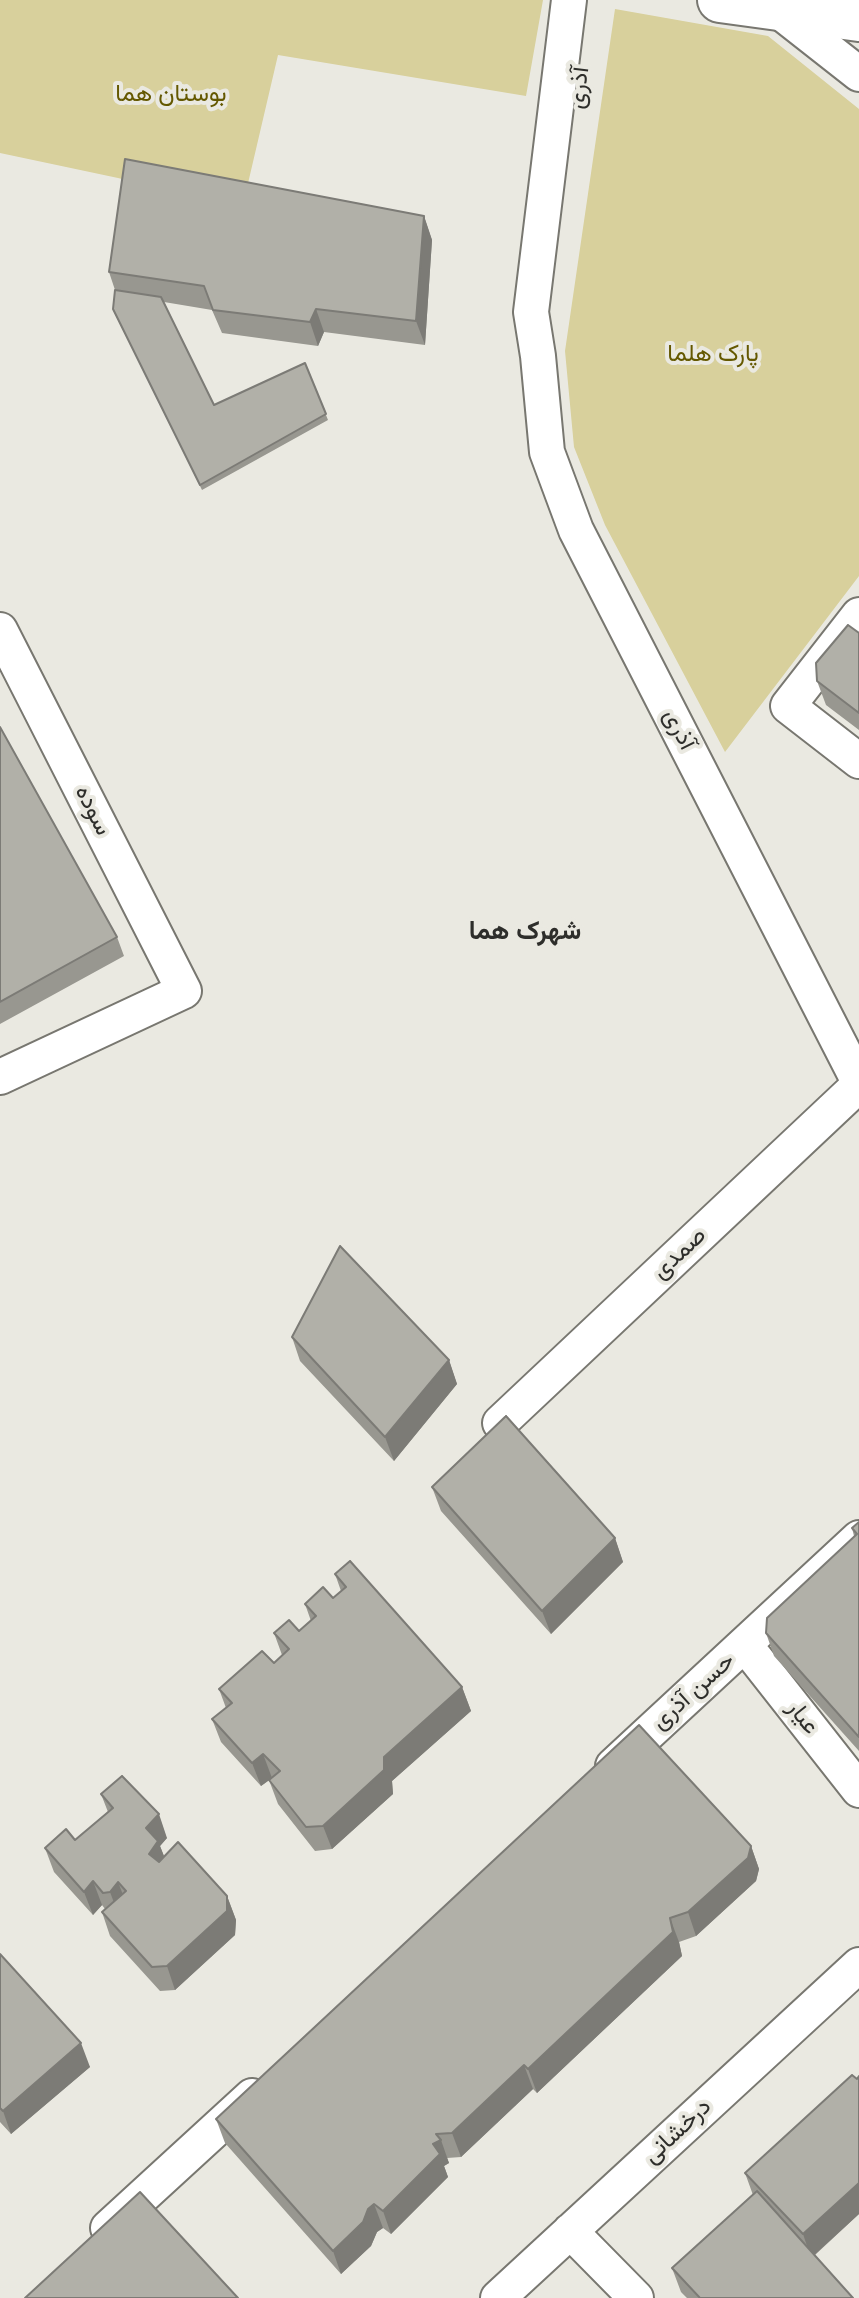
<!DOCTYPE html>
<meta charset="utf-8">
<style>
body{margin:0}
canvas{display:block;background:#eae9e1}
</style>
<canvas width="859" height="2298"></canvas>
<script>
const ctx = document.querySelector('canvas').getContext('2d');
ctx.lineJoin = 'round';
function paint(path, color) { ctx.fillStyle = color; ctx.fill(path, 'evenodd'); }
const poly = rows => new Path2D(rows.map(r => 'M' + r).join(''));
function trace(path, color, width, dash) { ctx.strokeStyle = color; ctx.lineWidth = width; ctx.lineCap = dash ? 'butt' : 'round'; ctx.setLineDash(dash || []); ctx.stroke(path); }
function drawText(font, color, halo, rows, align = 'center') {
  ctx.font = font + ' "Nunito Sans",Vazirmatn,sans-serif'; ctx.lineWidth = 8; ctx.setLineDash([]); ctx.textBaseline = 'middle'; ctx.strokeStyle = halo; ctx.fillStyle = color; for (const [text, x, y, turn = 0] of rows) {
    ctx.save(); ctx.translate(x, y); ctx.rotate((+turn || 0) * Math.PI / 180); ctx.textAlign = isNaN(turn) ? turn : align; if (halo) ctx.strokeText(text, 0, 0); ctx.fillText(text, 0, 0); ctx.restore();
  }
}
paint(poly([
 [0,0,543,0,526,96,278,55,242,209,118,178,0,153],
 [615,9,768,36,859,109,859,576,725,752,605,525,574,447,565,351]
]), '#d8d09c');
const street = poly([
 [569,0,531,312,538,356,547,452,576,530,859,1082],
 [775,8,859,74],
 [859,615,788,706,859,761],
 [0,630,184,991,0,1077],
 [500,1423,859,1085],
 [745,1645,859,1790],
 [613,1766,859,1538],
 [108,2228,252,2096],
 [570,2231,636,2298],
 [498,2298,859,1965]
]);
const secondary = poly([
 [720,0,859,19]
]);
trace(street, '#787770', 38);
trace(secondary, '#787770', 48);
trace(street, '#fff', 34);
trace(secondary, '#fff', 44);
paint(poly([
 [424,216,432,240,425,345,324,332,318,346,222,333,212,310,164,302,214,405,305,363,328,420,202,490,115,314,113,309,115,290,109,272],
 [859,633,859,730,826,705,817,681],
 [0,727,117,937,124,956,0,1024],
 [292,1337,449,1360,457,1384,394,1461,300,1361],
 [432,1487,615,1538,623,1562,551,1634,441,1511],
 [859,1522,859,1751,774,1656,766,1633,854,1536,852,1528],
 [335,1574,462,1687,471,1711,392,1781,393,1794,332,1849,315,1851,278,1804,269,1780,272,1778,261,1786,221,1742,212,1719,226,1708,219,1689,274,1663,282,1655,274,1633,299,1631,311,1621,305,1604,333,1598,341,1591],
 [101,1794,167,1838,160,1846,164,1856,227,1896,236,1920,235,1935,175,1990,160,1991,110,1936,102,1912,105,1909,102,1905,93,1915,54,1872,45,1848,75,1840,108,1812],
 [751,1846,759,1869,756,1881,696,1936,679,1942,682,1956,537,2093,533,2089,461,2157,447,2158,449,2163,444,2166,448,2177,391,2234,383,2228,377,2232,371,2246,341,2274,225,2143,216,2119],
 [0,1954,90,2067,11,2134,0,2122],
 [745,2173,859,2214,815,2255,853,2298,687,2298,681,2292,672,2268,753,2195]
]), '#989790');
paint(poly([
 [424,216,432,240,425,345,416,321],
 [316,309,324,332,318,346,310,322],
 [449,1360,457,1384,394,1461,385,1437],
 [615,1538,623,1562,551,1634,542,1611],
 [462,1687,471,1711,392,1781,393,1794,332,1849,323,1826,384,1757],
 [263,1754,272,1778,261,1786,252,1763],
 [159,1814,167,1838,160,1846,167,1864,158,1878,149,1854,146,1828],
 [751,1846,759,1869,756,1881,696,1936,688,1912],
 [93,1881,102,1905,93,1915,84,1892],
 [118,1882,127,1905,119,1916,110,1892],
 [227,1896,236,1920,235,1935,175,1990,167,1966],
 [670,1918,679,1942,682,1956,537,2093,528,2069],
 [81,2043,90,2067,11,2134,3,2111],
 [524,2065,533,2089,461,2157,452,2133],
 [441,2140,449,2163,444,2166,448,2177,391,2234,383,2211,433,2144],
 [859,2183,859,2214,811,2258,803,2234],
 [374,2204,383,2228,377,2232,371,2246,341,2274,333,2251,368,2209]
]), '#7c7b76');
const building = poly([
 [125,159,424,216,416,321,316,309,310,322,213,310,204,286,109,272,125,159],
 [115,290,161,297,214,405,305,363,326,414,200,485,113,309,115,290],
 [848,625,859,633,859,713,817,681,816,663,848,625],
 [0,727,117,937,0,1002,0,727],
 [340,1246,449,1360,385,1437,292,1337,340,1246],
 [506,1416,615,1538,542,1611,432,1487,506,1416],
 [859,1522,859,1737,766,1633,767,1618,857,1534,852,1528,859,1522],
 [350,1561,462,1687,384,1757,384,1770,323,1826,306,1827,269,1780,280,1771,263,1754,252,1763,212,1719,232,1703,219,1689,262,1651,274,1663,289,1649,274,1633,289,1620,299,1631,316,1616,305,1604,323,1587,333,1598,346,1587,335,1574,350,1561],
 [639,1725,751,1846,748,1858,688,1912,670,1918,673,1932,528,2069,524,2065,452,2133,436,2134,441,2140,433,2144,440,2154,383,2211,374,2204,368,2209,363,2222,333,2251,216,2119,639,1725],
 [122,1776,159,1814,146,1828,158,1841,149,1854,159,1862,178,1842,227,1896,227,1911,167,1966,152,1967,102,1912,126,1891,118,1882,110,1892,103,1893,93,1881,84,1892,45,1848,66,1829,75,1840,113,1808,101,1794,122,1776],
 [0,1954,81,2043,3,2111,0,2108,0,1954],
 [852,2075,857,2079,859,2076,859,2183,803,2234,745,2173,852,2075],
 [757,2191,853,2298,700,2298,672,2268,757,2191],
 [140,2192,238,2298,25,2298,140,2192]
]);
paint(building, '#b1b0a8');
trace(building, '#7c7b76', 2);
drawText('24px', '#2e2e2b', '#eae9e1', [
 ["آذری",580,88,-83],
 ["آذری",678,730,63],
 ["سوده",92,811,63],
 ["صمدی",680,1254,-43],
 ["حسن آذری",694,1692,-42],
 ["عیار",802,1718,52],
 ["درخشانی",678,2132,-43]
]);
drawText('24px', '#645800', '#eae9e1', [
 ["بوستان هما",171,95],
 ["پارک هلما",713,355]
]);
drawText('bold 26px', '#2e2e2b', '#eae9e1', [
 ["شهرک هما",525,933]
]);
</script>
